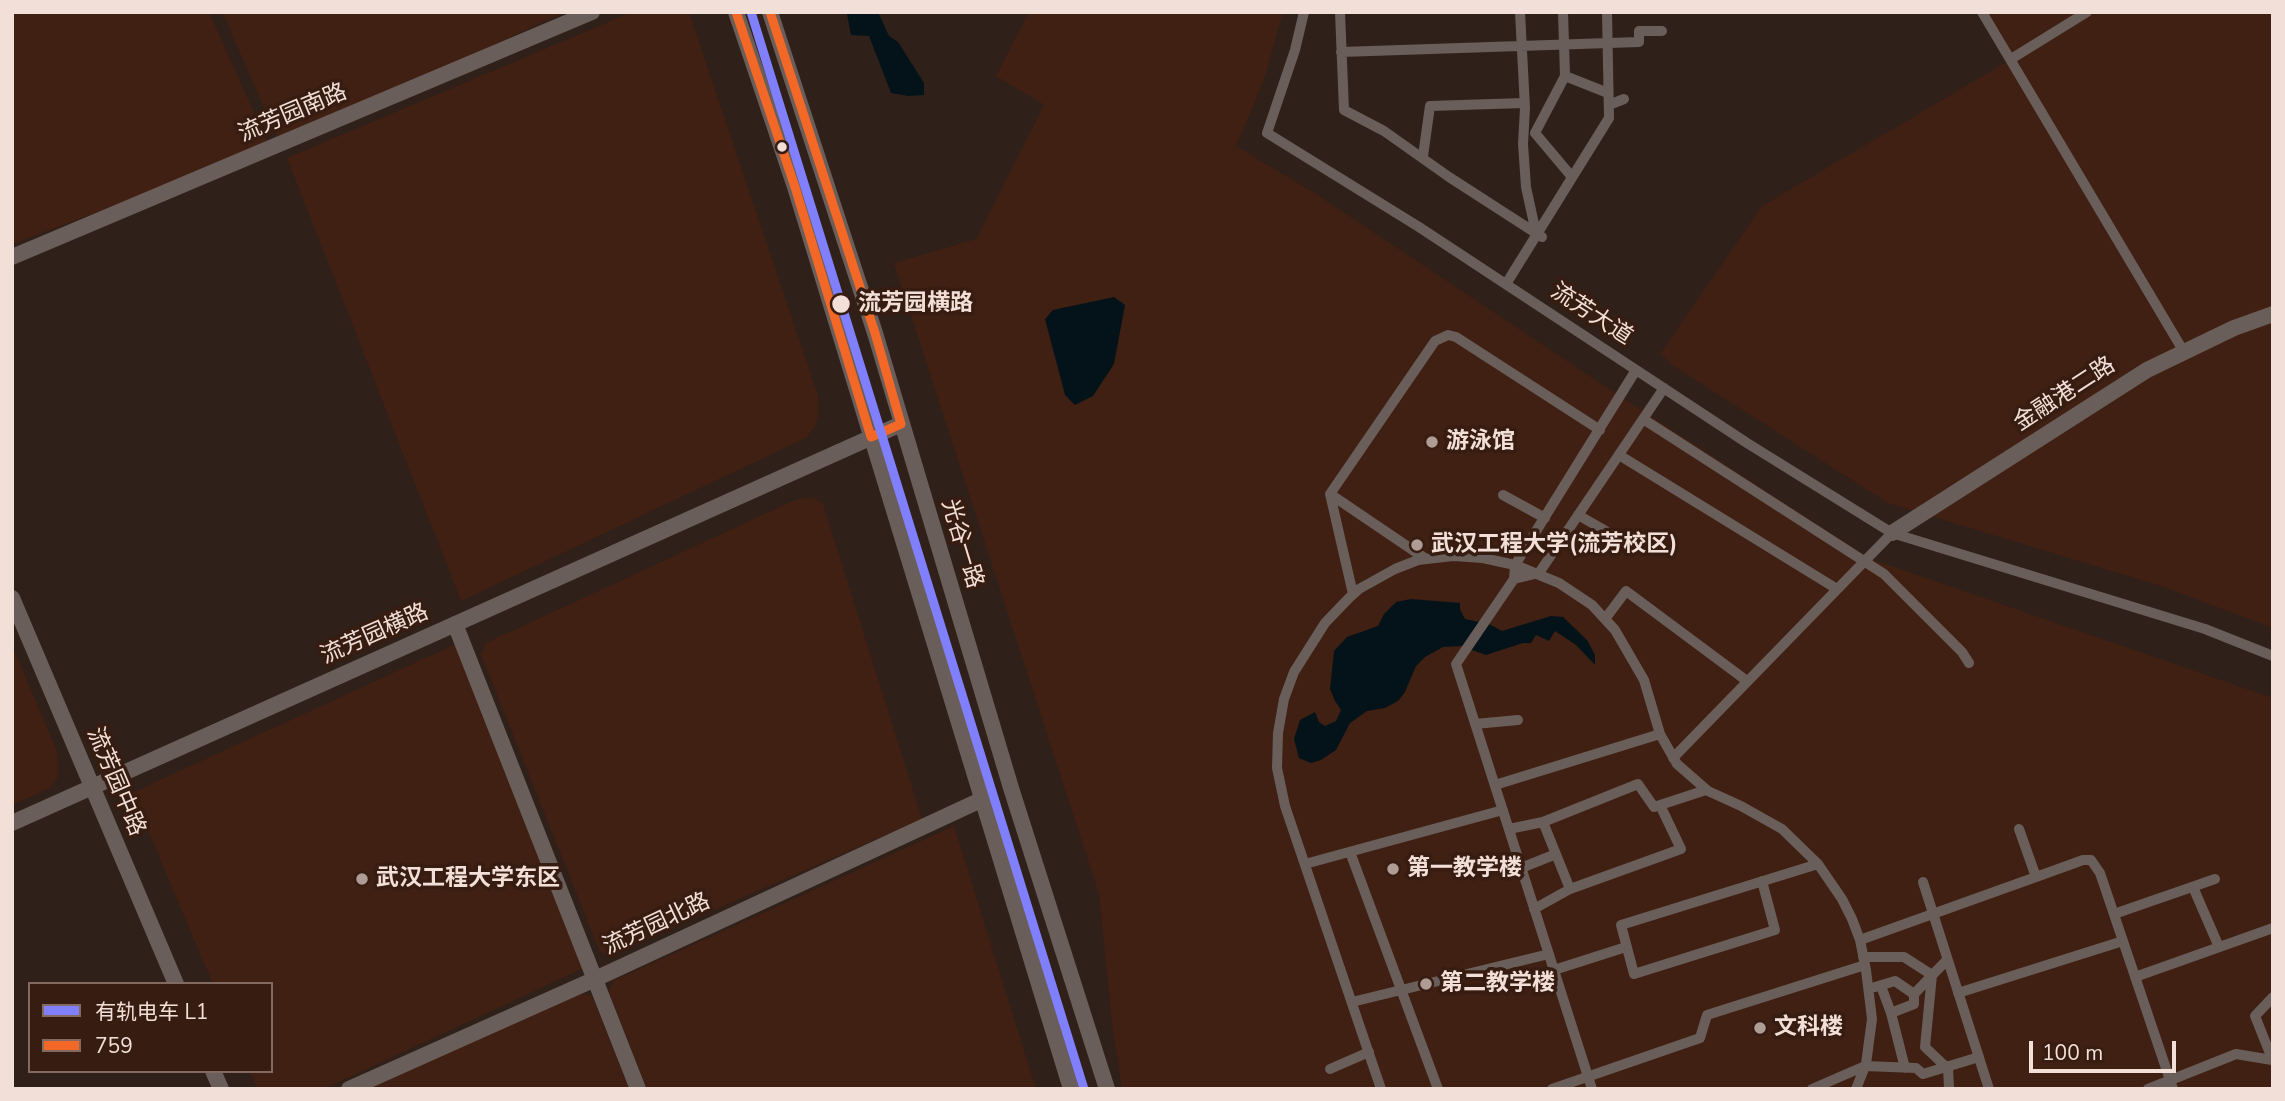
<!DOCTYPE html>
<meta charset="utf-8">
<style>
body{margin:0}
#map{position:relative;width:2285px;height:1101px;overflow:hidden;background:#2f2019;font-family:"Nunito Sans","Noto Sans SC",sans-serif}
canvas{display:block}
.frame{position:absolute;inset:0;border:14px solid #f2dfd8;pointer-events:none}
.legend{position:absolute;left:28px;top:982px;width:245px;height:91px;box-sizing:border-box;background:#371c11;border:2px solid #826a61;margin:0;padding:9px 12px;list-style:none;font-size:21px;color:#f2dfd8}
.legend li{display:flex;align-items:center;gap:14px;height:35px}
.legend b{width:35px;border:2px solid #826a61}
.scale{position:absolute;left:2029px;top:1041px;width:147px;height:32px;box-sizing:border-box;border:4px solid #f2dfd8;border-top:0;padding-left:9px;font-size:21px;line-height:24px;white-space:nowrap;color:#f2dfd8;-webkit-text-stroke:5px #371c11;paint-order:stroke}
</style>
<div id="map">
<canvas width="2285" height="1101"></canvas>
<div class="frame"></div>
<ul class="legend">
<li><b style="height:9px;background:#8080ff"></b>有轨电车 L1</li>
<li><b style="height:9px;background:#f36827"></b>759</li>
</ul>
<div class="scale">100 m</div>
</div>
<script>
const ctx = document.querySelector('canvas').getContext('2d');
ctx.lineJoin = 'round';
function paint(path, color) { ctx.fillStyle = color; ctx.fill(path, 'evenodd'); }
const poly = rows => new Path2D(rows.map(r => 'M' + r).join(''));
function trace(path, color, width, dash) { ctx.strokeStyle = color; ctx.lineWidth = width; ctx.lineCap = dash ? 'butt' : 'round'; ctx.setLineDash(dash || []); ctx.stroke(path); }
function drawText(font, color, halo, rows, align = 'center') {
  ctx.font = font + ' "Nunito Sans","Noto Sans SC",sans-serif'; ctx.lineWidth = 7; ctx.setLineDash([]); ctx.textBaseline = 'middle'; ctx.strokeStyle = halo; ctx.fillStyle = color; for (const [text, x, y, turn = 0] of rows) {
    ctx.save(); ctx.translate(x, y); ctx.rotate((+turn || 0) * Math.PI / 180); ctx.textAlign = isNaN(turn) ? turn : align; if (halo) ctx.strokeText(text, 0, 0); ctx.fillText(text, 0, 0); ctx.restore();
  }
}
paint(poly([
 [12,12,209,12,270,148,12,244],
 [222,12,565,12,280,144],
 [632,12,689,12,818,396,819,410,816,425,806,438,461,601,287,158],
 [1029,12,1283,12,1263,83,1236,146,1313,192,1609,389,1871,559,2273,698,2273,1089,1122,1089,1111,1015,1099,894,894,263,976,239,1044,105,996,76],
 [1980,12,2273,12,2273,628,2161,586,1888,503,1672,365,1660,354,1762,206,2010,60],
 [812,497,823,504,922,819,632,946,603,954,599,950,481,655,486,643,795,500],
 [458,643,590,965,324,1089,257,1089,250,1071,271,1071,271,984,213,984,132,793],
 [12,645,56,749,59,765,58,777,50,788,12,805],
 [954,826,1036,1089,647,1089,609,992,613,981],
 [584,994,592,996,629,1089,366,1089,574,996]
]), '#3f2012');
paint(poly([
 [854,12,878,12,889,36,898,42,924,83,924,95,908,96,891,93,869,36,851,35,847,14],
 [1114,297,1125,305,1114,364,1093,396,1075,405,1065,395,1045,319,1053,310],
 [1411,599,1460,603,1460,609,1465,619,1489,624,1502,631,1551,616,1563,617,1587,640,1595,655,1595,665,1576,645,1555,631,1549,641,1536,635,1531,643,1523,643,1486,655,1461,646,1443,647,1425,657,1416,666,1405,692,1398,701,1385,708,1367,711,1350,723,1336,750,1321,760,1311,763,1299,758,1294,739,1300,720,1315,712,1319,722,1325,726,1336,721,1341,710,1335,701,1330,689,1334,651,1347,637,1378,626,1384,614,1396,602]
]), '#04131a');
trace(poly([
 [1304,12,1295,50,1267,133,1419,227,1747,443,1892,533,2205,629,2273,656],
 [1340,12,1344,110,1384,131,1449,177,1542,237],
 [1520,12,1525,108,1523,144,1526,187,1536,233],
 [1563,12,1565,76,1535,133,1572,177],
 [1982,12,2184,352],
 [1341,52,1639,42,1639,31,1662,31],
 [2011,59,2087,12],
 [1565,76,1608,93],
 [1609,105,1624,99],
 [1423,156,1430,106,1524,103],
 [1506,284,1609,118,1607,12],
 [1643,419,1884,574,1962,652,1969,663],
 [1619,455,1837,589],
 [1330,494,1426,559],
 [1503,495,1545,518],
 [1578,515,1606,531],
 [1514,579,1539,573,1664,388],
 [1353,594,1330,494,1435,341,1448,335,1456,337,1600,430],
 [1605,619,1626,591,1747,681],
 [1475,724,1518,720],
 [1673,758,1892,533],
 [1495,785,1660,734],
 [1543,822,1570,889],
 [1509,829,1543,822,1638,784,1654,807,1706,790],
 [2019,829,2036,877],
 [1350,852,1438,1089],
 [1305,864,1503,810],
 [1521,868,1556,854],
 [1762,881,1775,930,1634,974,1621,925,1818,864],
 [1923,882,1989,1089],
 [2193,887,2219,947],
 [1534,909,1570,889,1681,849,1660,805],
 [2114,914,2215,879],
 [1860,940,2036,877,2083,860,2091,860,2100,873,2173,1089],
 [1863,957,1904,957,1932,975,1925,1047,1946,1067],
 [1554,970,1626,947],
 [2135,977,2273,928],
 [1881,986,1891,1013,1905,1068],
 [1875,987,1895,981,1914,994],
 [1958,993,2123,941],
 [2273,997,2255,1016,2273,1061],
 [1352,1002,1549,954],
 [1891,1013,1914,1004,1914,994,1947,960],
 [1948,1066,1949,1089],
 [1330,1069,1369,1052],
 [1381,1089,1285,806,1277,768,1278,733,1284,699,1294,672,1325,623,1349,598,1359,589,1395,569,1418,560,1453,556,1483,558,1515,565,1559,583,1592,605,1615,630,1644,680,1660,734,1677,764,1708,791,1741,806,1782,829,1818,864,1842,899,1852,919,1860,940,1866,970,1872,1019,1866,1064,1856,1089],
 [1552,1089,1700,1038,1707,1015,1865,965],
 [1592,1089,1456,664,1514,579,1515,565,1636,370],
 [1812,1089,1865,1066,1916,1068,1923,1074,1979,1057],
 [2148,1089,2236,1054,2272,1060]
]), '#6a5e5a', 10);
trace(poly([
 [736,12,795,187,1071,1089],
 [770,12,875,333,1011,788,1107,1089],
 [12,257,592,12],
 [1892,533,2147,370,2234,328,2273,314],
 [12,598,176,984],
 [455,624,638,1089],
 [12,823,901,424],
 [213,1071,221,1089],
 [349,1089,593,980,983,799]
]), '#6a5e5a', 16);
trace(poly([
 [736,12,795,187,871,437,901,424,875,333,770,12]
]), '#f36827', 9);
trace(poly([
 [751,12,1084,1089]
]), '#8080ff', 9);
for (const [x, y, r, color] of [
 [782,147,6,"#f2dfd8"],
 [841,304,10,"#f2dfd8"],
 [1432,442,7,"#ae9c95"],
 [1417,545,7,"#ae9c95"],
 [1393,869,7,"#ae9c95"],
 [362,879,7,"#ae9c95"],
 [1426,984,7,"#ae9c95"],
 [1760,1028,7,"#ae9c95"]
]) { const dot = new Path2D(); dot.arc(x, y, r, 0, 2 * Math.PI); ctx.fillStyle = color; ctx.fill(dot); trace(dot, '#371c11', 2.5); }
drawText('23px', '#f2dfd8', '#371c11', [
 ["流芳园南路",293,114,-23],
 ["流芳大道",1591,315,33],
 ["金融港二路",2065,395,-33],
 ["光谷一路",961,544,73],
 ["流芳园横路",375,635,-24],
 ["流芳园中路",115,782,67],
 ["流芳园北路",657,925,-25]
]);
drawText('bold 23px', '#f2dfd8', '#371c11', [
 ["流芳园横路",858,304]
], 'left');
drawText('bold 23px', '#f2dfd8', '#371c11', [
 ["游泳馆",1446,442],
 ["武汉工程大学(流芳校区)",1431,545],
 ["第一教学楼",1407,869],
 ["武汉工程大学东区",376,879],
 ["第二教学楼",1440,984],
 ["文科楼",1774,1028]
], 'left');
</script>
